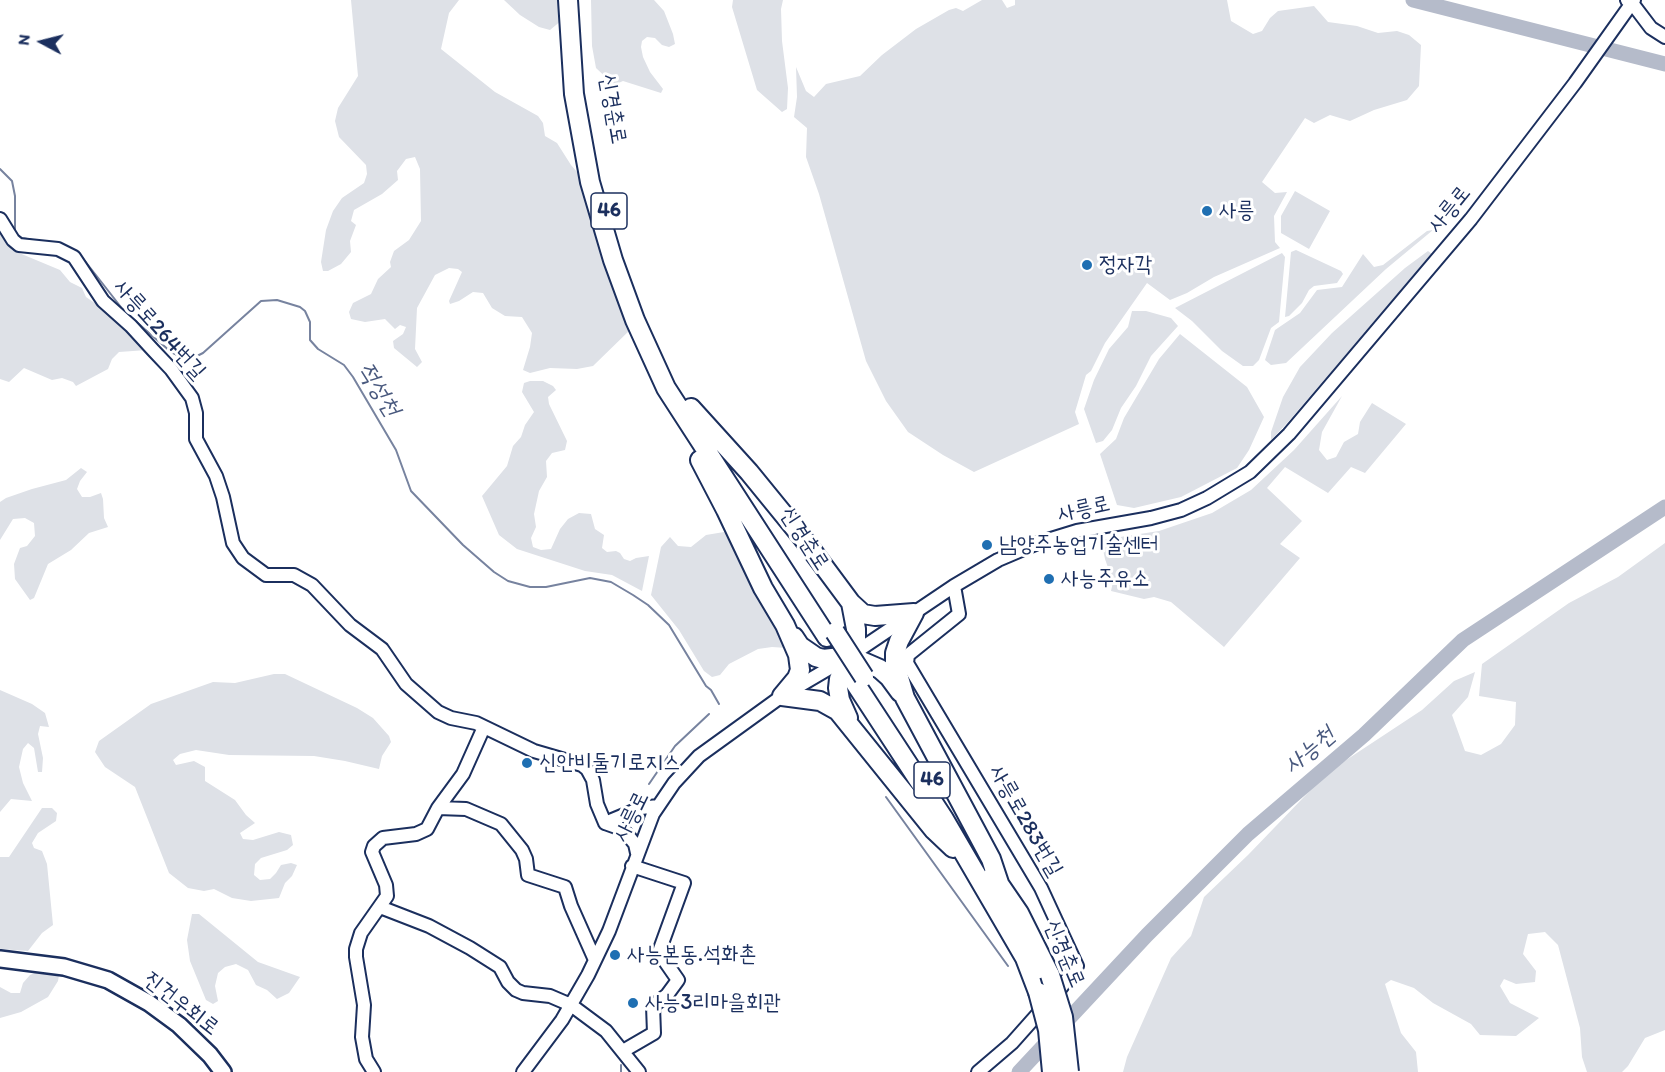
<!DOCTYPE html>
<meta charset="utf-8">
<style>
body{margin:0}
#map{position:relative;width:1665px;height:1072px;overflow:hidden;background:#fff;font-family:Itim,sans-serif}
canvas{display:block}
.north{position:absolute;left:12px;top:12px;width:60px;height:60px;-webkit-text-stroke:4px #fff;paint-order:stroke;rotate:277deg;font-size:16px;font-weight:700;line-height:24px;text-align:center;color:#1b2f5e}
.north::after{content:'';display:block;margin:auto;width:21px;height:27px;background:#1b2f5e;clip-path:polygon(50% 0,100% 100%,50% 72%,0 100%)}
</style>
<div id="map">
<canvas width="1665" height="1072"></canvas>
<div class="north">N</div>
</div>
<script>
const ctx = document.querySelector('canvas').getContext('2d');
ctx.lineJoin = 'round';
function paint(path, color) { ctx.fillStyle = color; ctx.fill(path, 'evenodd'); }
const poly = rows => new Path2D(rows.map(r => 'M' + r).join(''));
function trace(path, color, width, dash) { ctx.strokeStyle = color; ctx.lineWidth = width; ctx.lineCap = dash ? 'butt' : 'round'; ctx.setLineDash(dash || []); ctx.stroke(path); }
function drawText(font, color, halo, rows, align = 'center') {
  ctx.font = font + ' Itim,"Poor Story",sans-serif'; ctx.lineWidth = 6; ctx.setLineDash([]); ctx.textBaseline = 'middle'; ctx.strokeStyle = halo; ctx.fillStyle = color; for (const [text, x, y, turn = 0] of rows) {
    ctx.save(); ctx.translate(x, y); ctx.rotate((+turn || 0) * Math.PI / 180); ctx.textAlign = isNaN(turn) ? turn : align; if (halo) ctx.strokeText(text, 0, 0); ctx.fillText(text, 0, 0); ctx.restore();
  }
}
paint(poly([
 [351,0,459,0,449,13,441,49,495,92,538,116,543,123,545,136,557,143,571,165,584,180,631,329,593,366,577,369,550,368,530,373,523,370,530,347,532,333,522,317,505,316,492,308,483,293,473,292,459,301,450,304,449,301,462,272,458,269,449,268,435,275,417,308,415,349,422,362,417,367,394,348,393,341,403,334,406,327,400,325,395,329,385,319,365,322,351,319,349,312,353,303,371,294,378,279,391,267,390,262,394,251,409,240,421,221,420,169,415,157,406,159,397,171,398,180,382,194,354,210,351,221,356,225,350,241,351,252,341,264,328,271,323,271,321,262,326,230,333,211,342,198,364,183,367,174,366,165,339,137,335,121,338,108,358,76],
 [504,0,562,0,562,20,550,30,539,27,520,15],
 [591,0,654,0,664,11,673,34,675,44,669,47,662,45,655,38,647,37,642,41,641,47,643,57,650,72,663,89,661,93,623,81,614,85,596,68,592,46],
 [733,0,783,0,781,9,782,41,788,88,787,109,782,112,757,90,732,7],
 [982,0,1002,0,1007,8,1015,5,1015,0,1227,0,1231,21,1253,34,1262,31,1270,18,1278,11,1314,6,1328,22,1357,26,1378,33,1397,31,1409,35,1421,45,1419,86,1407,100,1374,110,1350,121,1330,115,1314,123,1305,118,1262,182,1275,193,1287,192,1274,216,1275,242,1280,248,1214,277,1187,293,1170,300,1147,283,1105,343,1091,371,1086,375,1075,412,1079,424,974,472,943,455,908,432,886,401,866,361,819,194,806,157,807,128,794,117,797,97,796,67,806,91,814,97,826,84,860,76,882,55,916,29,949,10,956,8,963,11],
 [1295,191,1330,211,1309,249,1281,233,1281,216],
 [0,226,12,250,60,270,70,282,82,288,86,297,99,306,117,323,128,327,147,350,119,352,112,359,108,369,76,386,73,382,62,378,52,380,24,368,9,382,0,379],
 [1433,230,1386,269,1286,363,1271,365,1265,360,1275,330,1300,313,1317,290,1342,287,1363,254,1374,267,1383,265,1427,231],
 [1296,250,1341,271,1343,274,1337,283,1314,286,1309,290,1302,303,1289,316,1285,317,1291,252],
 [1428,251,1432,254,1288,422,1271,440,1271,432,1283,397,1300,367,1332,333,1405,268],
 [1282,253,1285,257,1279,322,1271,328,1259,360,1253,366,1243,366,1222,351,1192,321,1175,308],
 [1132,311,1146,311,1171,318,1178,326,1151,356,1136,386,1121,408,1112,430,1103,441,1096,443,1084,409,1094,380,1109,349,1128,327],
 [1180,334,1247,387,1264,417,1249,450,1237,468,1181,497,1134,508,1117,505,1100,454,1116,439,1124,418,1159,359],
 [530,381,543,381,553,386,556,390,548,397,549,404,567,441,565,450,552,453,546,461,547,477,539,491,534,514,536,527,531,538,533,547,541,550,551,549,560,529,568,519,579,513,591,514,595,529,604,535,602,548,607,552,616,551,620,553,624,559,630,561,636,558,649,556,642,591,612,575,585,571,517,549,499,535,482,496,507,466,513,446,521,437,525,425,534,412,522,392,524,383],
 [1342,396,1322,432,1319,450,1327,460,1336,457,1344,442,1358,434,1360,422,1372,403,1406,424,1365,473,1351,467,1328,493,1285,467,1267,488,1302,521,1280,544,1300,558,1224,647,1171,602,1154,597,1144,599,1111,591,1113,582,1105,559,1101,540,1159,531,1212,513,1251,490,1294,450],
 [81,468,87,472,80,481,77,489,82,497,90,497,101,493,103,499,104,518,108,527,89,533,71,550,48,564,34,598,30,600,15,579,14,564,20,548,27,546,35,536,34,523,25,518,13,519,0,540,0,502,6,498,32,489,66,480],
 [724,532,734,544,761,601,787,648,772,647,758,649,729,664,720,675,712,677,704,671,679,630,651,595,661,547,670,537,678,546,691,547,706,535],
 [1665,543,1665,1030,1645,1038,1628,1066,1622,1072,1587,1072,1582,1057,1580,1028,1558,945,1545,932,1528,934,1523,954,1536,971,1535,982,1516,984,1504,979,1500,986,1510,1003,1539,1018,1516,1036,1480,1035,1471,1024,1433,1003,1414,988,1391,980,1385,984,1401,1033,1416,1052,1418,1072,1123,1072,1127,1057,1171,958,1191,936,1204,897,1248,855,1328,772,1422,710,1454,681,1475,672,1468,697,1452,715,1465,751,1481,755,1501,744,1515,725,1516,702,1479,696,1482,664,1569,603,1618,577],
 [274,674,285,674,357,708,373,718,389,736,391,742,382,756,379,769,345,761,314,756,229,755,196,750,180,754,173,760,176,765,194,761,205,767,205,781,235,800,246,815,255,823,240,833,243,839,253,840,279,832,291,835,293,845,287,850,261,858,255,864,254,875,260,880,270,879,276,873,281,865,291,863,297,865,292,876,285,883,279,898,251,901,232,898,214,889,204,891,188,888,169,873,135,787,105,767,95,752,99,741,151,704,213,682,235,683],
 [0,690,32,704,45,713,49,727,40,726,38,734,43,758,42,772,38,772,34,748,28,743,23,749,19,767,23,783,32,801,11,799,0,812],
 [42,808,52,808,57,813,56,821,38,833,32,843,34,848,42,851,47,864,53,925,42,933,28,951,0,949,0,857,9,857],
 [192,914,199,914,258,962,300,977,289,993,277,999,267,990,256,985,248,970,236,964,225,967,218,973,215,986,218,1001,213,1004,206,1000,190,961,187,940],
 [39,971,59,975,58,981,48,997,21,1012,0,1018,0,987,11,993,20,993,23,983,30,975]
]), '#dee1e7');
trace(poly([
 [0,169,12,181,15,196,15,233],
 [17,237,38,241],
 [77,254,81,256,124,311,171,352,183,358,195,357,203,353,261,301,277,300,300,307,305,311,310,322,310,340,318,349,344,365,353,377,396,450,411,491,463,545,494,572,508,581,530,587,546,587,590,578,611,582,633,595,648,605,669,625,706,686,711,690,719,704],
 [649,784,675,746,709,714],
 [886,797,1008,966],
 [621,1072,621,1065]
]), '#77839f', 2);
trace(poly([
 [1413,0,1665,64],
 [1019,1072,1147,935,1248,834,1364,735,1463,640,1665,507]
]), '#b5bbca', 15);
const minor = poly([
 [1627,0,1632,3,1651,28,1665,37],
 [0,219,13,240,19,245,58,249,74,257,103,301,131,326,153,350,171,369,192,398,196,413,196,439,216,476,223,497,233,543,243,558,266,575,294,575,312,585,350,625,382,649,406,684,438,712,451,718,476,723,534,751,582,765,587,769,593,780,597,804,605,823,641,808,658,806],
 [954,586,959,614,908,655,907,663,1041,888,1077,966,1060,989,1012,1043,978,1072],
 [438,808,466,809,501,824,522,850,526,859,528,875,565,887,571,906,595,960],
 [605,823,619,828,626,833,635,844,637,853],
 [380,907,429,926,470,948,500,967,508,982,516,990,523,993,550,996,571,1005,606,1031,639,1072],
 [623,1051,654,1033,653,1006,667,995,678,980,662,957,660,949,684,883,632,866],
 [374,1072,366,1059,362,1037,364,1005,356,957,356,949,361,933,387,896,386,885,372,852,374,846,383,838,416,834,427,829,438,808,463,774,484,727],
 [523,1072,562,1020,588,975,609,931,653,814,674,783,699,756,782,696,850,656,954,586,998,560,1038,543,1077,531,1151,518,1181,510,1207,498,1250,472,1289,434,1471,219,1575,83,1634,0]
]);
const major = poly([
 [0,959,64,967,108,980,149,1003,179,1025,210,1055,223,1072]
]);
const highway = poly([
 [568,0,574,94,590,182,613,260,635,320,666,388,827,637],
 [691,408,749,472,802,537,851,603,863,614,875,616,914,613,899,641,895,653,895,664,905,698,991,859,999,883],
 [700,460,726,510,763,588,785,625,798,655,800,670,797,678,782,696],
 [794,637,800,646,816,657,823,659,850,656,880,669,889,677,900,692],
 [855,683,944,819,1025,958,1038,992],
 [782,696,820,701,838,711,934,830,953,848],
 [848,718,840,700,838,688,839,679,856,642,856,629,851,603],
 [993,875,1019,913,1050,975]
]);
trace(minor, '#1b2f5e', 16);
trace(major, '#1b2f5e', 20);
trace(highway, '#1b2f5e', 22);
trace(minor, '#fff', 12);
trace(major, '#fff', 15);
trace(highway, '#fff', 18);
const highwayBridge = poly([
 [835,632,864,677],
 [1050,975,1063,1017,1069,1072],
 [1038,992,1048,1030,1052,1072]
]);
trace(highwayBridge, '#1b2f5e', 22, []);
trace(highwayBridge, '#fff', 18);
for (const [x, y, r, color] of [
 [1207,211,6,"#1f6fb2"],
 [1087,265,6,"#1f6fb2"],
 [987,545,6,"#1f6fb2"],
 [1049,579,6,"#1f6fb2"],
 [527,763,6,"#1f6fb2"],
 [615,955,6,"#1f6fb2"],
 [633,1003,6,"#1f6fb2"]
]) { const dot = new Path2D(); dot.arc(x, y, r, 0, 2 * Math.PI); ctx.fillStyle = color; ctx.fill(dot); trace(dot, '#fff', 2); }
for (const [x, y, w] of [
 [609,211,36],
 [932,780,36]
]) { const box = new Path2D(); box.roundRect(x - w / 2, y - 18, w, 36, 4.5); ctx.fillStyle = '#fff'; ctx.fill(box); trace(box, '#1b2f5e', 1.5); }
drawText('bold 21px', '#1b2f5e', null, [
 ["46",609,211],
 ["46",932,780]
]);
drawText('22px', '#1b2f5e', '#fff', [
 ["신경춘로",612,109,80],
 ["사릉로",1450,210,-51],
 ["사릉로264번길",159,330,48],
 ["사릉로",1084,510,-13],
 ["신경춘로",804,539,57],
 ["사릉로",632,817,-64],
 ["사릉로283번길",1025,821,60],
 ["신경춘로",1064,954,67],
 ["진건우회로",181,1004,38]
]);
drawText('22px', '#1b2f5e', '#fff', [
 ["사릉",1219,211],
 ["정자각",1099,265],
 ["남양주농업기술센터",999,545],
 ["사능주유소",1061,579],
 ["신안비둘기로지스",539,763],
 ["사능본동.석화촌",627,955],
 ["사능3리마을회관",645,1003]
], 'left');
drawText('italic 24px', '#49597e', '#fff', [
 ["적성천",378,390,58],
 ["사능천",1310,751,-40]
]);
</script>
